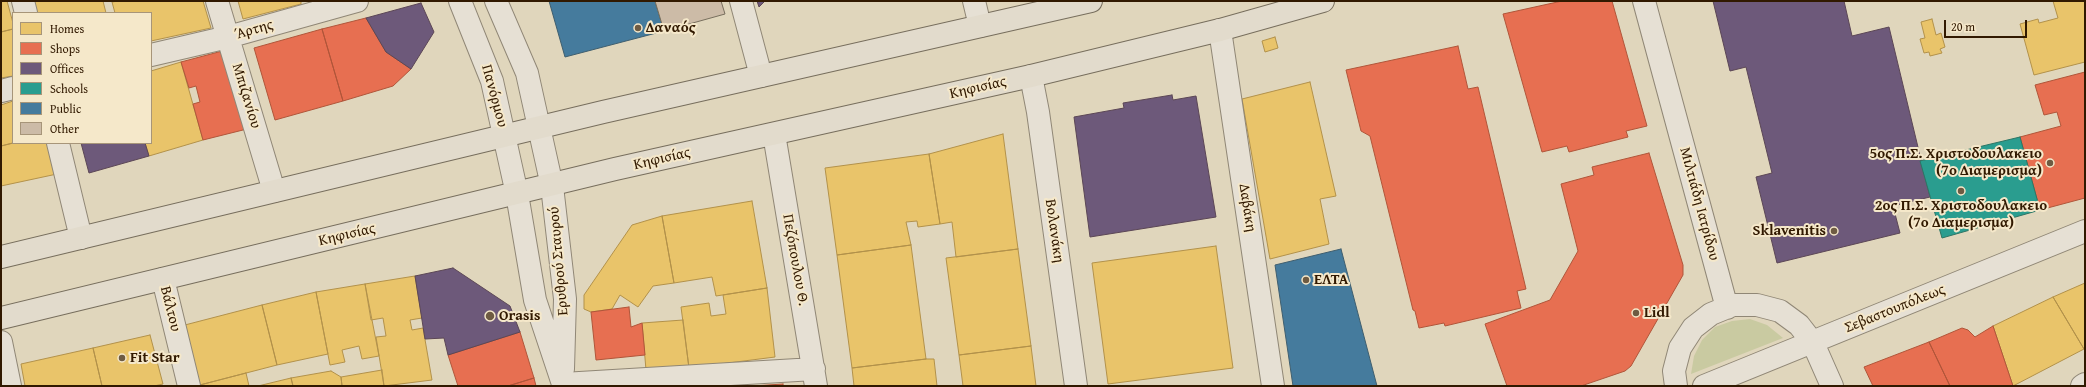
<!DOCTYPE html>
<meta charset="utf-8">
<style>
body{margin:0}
#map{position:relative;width:2086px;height:387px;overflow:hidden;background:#e0d6bc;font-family:"Gentium Book Plus",serif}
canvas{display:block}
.frame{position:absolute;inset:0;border:2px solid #311900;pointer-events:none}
.legend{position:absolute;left:12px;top:12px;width:140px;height:132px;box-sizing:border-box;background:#f5e8ca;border:1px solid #a79579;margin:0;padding:5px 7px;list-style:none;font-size:12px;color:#311900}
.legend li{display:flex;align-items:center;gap:8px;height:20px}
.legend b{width:20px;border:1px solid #a79579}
.scale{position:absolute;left:1944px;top:20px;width:83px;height:18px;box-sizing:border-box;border:2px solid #311900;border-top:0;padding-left:5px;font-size:12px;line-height:14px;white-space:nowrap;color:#311900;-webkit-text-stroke:3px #f5e8ca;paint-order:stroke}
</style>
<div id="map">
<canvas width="2086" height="387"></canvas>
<div class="frame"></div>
<ul class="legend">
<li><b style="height:11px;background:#e9c46a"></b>Homes</li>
<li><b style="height:11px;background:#e76f51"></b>Shops</li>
<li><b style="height:11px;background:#6d597a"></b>Offices</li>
<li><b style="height:11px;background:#2a9d8f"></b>Schools</li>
<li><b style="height:11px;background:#457b9d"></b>Public</li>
<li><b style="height:11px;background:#ccbba7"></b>Other</li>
</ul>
<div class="scale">20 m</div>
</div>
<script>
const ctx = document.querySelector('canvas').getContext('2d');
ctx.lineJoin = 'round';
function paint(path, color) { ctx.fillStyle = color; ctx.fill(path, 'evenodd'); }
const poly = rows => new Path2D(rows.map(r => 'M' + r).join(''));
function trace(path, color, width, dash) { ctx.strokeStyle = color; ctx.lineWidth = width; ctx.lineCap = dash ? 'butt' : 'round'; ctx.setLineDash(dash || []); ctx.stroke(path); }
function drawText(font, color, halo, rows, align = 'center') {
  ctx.font = font + ' "Gentium Book Plus",serif'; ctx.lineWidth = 4; ctx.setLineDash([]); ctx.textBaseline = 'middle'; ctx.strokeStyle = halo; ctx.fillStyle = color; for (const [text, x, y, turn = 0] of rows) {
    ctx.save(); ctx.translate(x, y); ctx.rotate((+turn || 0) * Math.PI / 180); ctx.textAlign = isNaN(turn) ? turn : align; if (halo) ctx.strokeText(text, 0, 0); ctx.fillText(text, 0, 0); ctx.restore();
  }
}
paint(poly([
 [1750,319,1767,325,1783,338,1691,374,1694,356,1702,340,1715,327,1732,321]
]), '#c9caa1');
const homes = poly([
 [1,1,7,1,13,23,13,29,1,32,1,1],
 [31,1,103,1,106,13,35,13,31,1],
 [118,1,203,1,211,28,151,41,151,13,115,13,112,2,118,1],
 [238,1,301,1,301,4,243,19,238,1],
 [2053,1,2085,1,2085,62,2034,75,2020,24,2038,19,2039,23,2058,18,2053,1],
 [1932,19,1936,35,1941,33,1945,47,1940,49,1942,53,1930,56,1929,52,1924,53,1920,39,1925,38,1921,22,1932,19],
 [13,29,13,76,1,78,1,32,13,29],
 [1275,37,1278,48,1265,52,1262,41,1275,37],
 [181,62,203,140,149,156,145,143,151,143,151,71,181,62],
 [1310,82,1336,196,1320,199,1329,244,1270,259,1242,99,1310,82],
 [13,101,13,143,1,146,1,105,13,101],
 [1003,134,1018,249,956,257,952,222,940,224,929,154,1003,134],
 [13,143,49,143,57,174,1,186,1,146,13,143],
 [929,154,940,224,918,227,917,221,906,222,911,245,837,255,825,168,929,154],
 [752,201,767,288,716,296,712,277,674,283,662,216,752,201],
 [662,216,674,283,653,286,638,307,620,295,612,309,591,312,584,309,584,295,632,225,662,216],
 [911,245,926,359,852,368,837,255,911,245],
 [1216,246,1233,368,1108,384,1092,263,1216,246],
 [1018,249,1031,346,959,355,946,258,1018,249],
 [415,276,422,318,410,320,412,330,423,328,432,380,384,386,376,337,386,336,383,318,371,320,365,284,415,276],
 [2085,283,2085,348,2084,349,2053,297,2085,283],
 [365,284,379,356,362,359,359,346,342,350,345,362,330,365,316,292,365,284],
 [767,288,775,357,689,368,681,307,709,303,711,316,726,314,723,295,767,288],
 [316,292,328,354,277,365,262,305,316,292],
 [2053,297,2084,349,2013,386,1993,326,2053,297],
 [262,305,277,365,196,386,181,326,262,305],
 [683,320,689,368,646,370,642,323,683,320],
 [150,335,163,384,154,386,102,386,93,348,150,335],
 [1031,346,1036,386,963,386,959,355,1031,346],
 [93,348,102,386,25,386,21,364,93,348],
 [926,359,934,359,937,386,854,386,852,368,926,359],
 [382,370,384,386,342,386,341,377,382,370],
 [331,371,341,377,342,386,293,386,291,378,331,371],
 [246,373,249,386,196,386,246,373],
 [291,378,293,386,258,386,291,378]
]);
paint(homes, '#e9c46a');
trace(homes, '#b2914a', 1);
const shops = poly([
 [1562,1,1612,1,1647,126,1626,131,1628,137,1569,152,1567,146,1542,152,1503,14,1562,1],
 [366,18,386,52,411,69,393,86,343,101,322,29,366,18],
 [322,29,343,101,275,120,254,48,322,29],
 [1458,46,1468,89,1478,87,1526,289,1517,291,1521,308,1445,326,1444,323,1419,328,1415,311,1413,310,1370,136,1361,131,1346,70,1458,46],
 [226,50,247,129,203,140,193,104,200,102,196,86,189,88,181,62,226,50],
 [2085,72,2085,198,2040,210,2020,137,2061,126,2057,112,2044,115,2035,85,2085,72],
 [1649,153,1683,265,1683,275,1631,366,1625,371,1581,386,1507,386,1485,324,1550,300,1578,251,1561,184,1594,175,1592,167,1649,153],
 [629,307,631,327,642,323,645,355,596,360,591,312,629,307],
 [1993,326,2013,386,1950,386,1929,342,1962,328,1968,330,1975,337,1993,326],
 [520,332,534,378,508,386,458,386,448,355,520,332],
 [1929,342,1950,386,1873,386,1864,367,1929,342],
 [534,378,536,386,508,386,534,378],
 [783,384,783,386,753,386,783,384]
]);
paint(shops, '#e76f51');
trace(shops, '#b05539', 1);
const offices = poly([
 [757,1,765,1,759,7,757,1],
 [1713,1,1844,1,1852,36,1889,27,1930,197,1893,206,1900,233,1777,263,1756,177,1772,173,1746,67,1730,71,1713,1],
 [421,3,434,32,411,69,386,52,366,18,421,3],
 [1172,95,1173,100,1196,96,1216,217,1090,237,1074,117,1124,108,1123,103,1172,95],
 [81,143,145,143,149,156,89,173,81,143],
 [453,268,510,306,520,332,448,355,444,338,425,339,415,276,453,268]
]);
paint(offices, '#6d597a');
trace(offices, '#5b4655', 1);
const schools = poly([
 [2020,137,2040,210,1942,238,1920,161,2020,137]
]);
paint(schools, '#2a9d8f');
trace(schools, '#2c7564', 1);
const public = poly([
 [549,1,655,1,664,31,565,57,549,1],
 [1341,249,1377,386,1293,386,1275,265,1341,249]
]);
paint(public, '#457b9d');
trace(public, '#3f5e6e', 1);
const building = poly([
 [655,1,721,1,725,14,664,31,655,1]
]);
paint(building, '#ccbba7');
trace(building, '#776e5d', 1);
const minor = poly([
 [23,1,26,13],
 [217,1,274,191],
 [741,1,761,76],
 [974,1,980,26],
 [1644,1,1727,308],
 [1220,30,1273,386],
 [151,55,228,37,357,1],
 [1031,76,1038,112,1076,386],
 [1,91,13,88],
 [774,134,816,386],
 [58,143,81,238],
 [163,279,189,386],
 [1,342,10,386],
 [563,384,814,369],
 [1676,386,1674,371,1680,348,1693,328,1711,314,1733,305,1757,305,1780,311,1799,325,1813,343,1832,386],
 [1704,386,2085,231],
 [2082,386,2085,384]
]);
const tertiary = poly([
 [460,1,492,81,517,194,535,300,563,384],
 [496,1,527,73,552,186,565,299,563,369]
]);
const primary = poly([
 [1,257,603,112,1091,1],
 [1,318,615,169,1031,76,1220,30,1323,1]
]);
trace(minor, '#908776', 24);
trace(tertiary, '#908776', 24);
trace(primary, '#776e5d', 24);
trace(minor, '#e6e0d4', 22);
trace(tertiary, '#e6e0d4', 22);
trace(primary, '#e2dbcc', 22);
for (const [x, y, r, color] of [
 [638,28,4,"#6e5b42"],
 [2050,163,4,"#6e5b42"],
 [1961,191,4,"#6e5b42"],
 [1834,231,4,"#6e5b42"],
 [1306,280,4,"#6e5b42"],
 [1636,313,4,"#6e5b42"],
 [490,316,5,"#6e5b42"],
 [122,358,4,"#6e5b42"]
]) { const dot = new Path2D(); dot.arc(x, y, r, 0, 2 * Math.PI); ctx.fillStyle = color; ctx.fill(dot); trace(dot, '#f5e8ca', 1.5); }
drawText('bold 15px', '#311900', '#f5e8ca', [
 ["Δαναός",646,28],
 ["5ος Π.Σ. Χριστοδουλακειο",2042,154,"right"],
 ["(7ο Διαμερισμα)",2042,171,"right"],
 ["2ος Π.Σ. Χριστοδουλακειο",1961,206,"center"],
 ["(7ο Διαμερισμα)",1961,223,"center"],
 ["Sklavenitis",1826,231,"right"],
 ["ΕΛΤΑ",1314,280],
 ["Lidl",1644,313],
 ["Orasis",499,316],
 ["Fit Star",130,358]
], 'left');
drawText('15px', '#311900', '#f5e8ca', [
 ["Άρτης",254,30,-16],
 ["Κηφισίας",978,88,-13],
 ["Μπιζανίου",246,96,73],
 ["Πανόρμου",494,96,75],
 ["Κηφισίας",662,159,-13],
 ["Μιλτιάδη Ιατρίδου",1699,204,75],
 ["Δαβάκη",1247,208,81],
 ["Βολανάκη",1054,231,82],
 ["Κηφισίας",347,235,-13],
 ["Πεζόπουλου Θ.",795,260,80],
 ["Ερυθρού Σταυρού",559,261,-95],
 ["Βάλτου",170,309,76],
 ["Σεβαστουπόλεως",1895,309,-22]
]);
</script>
